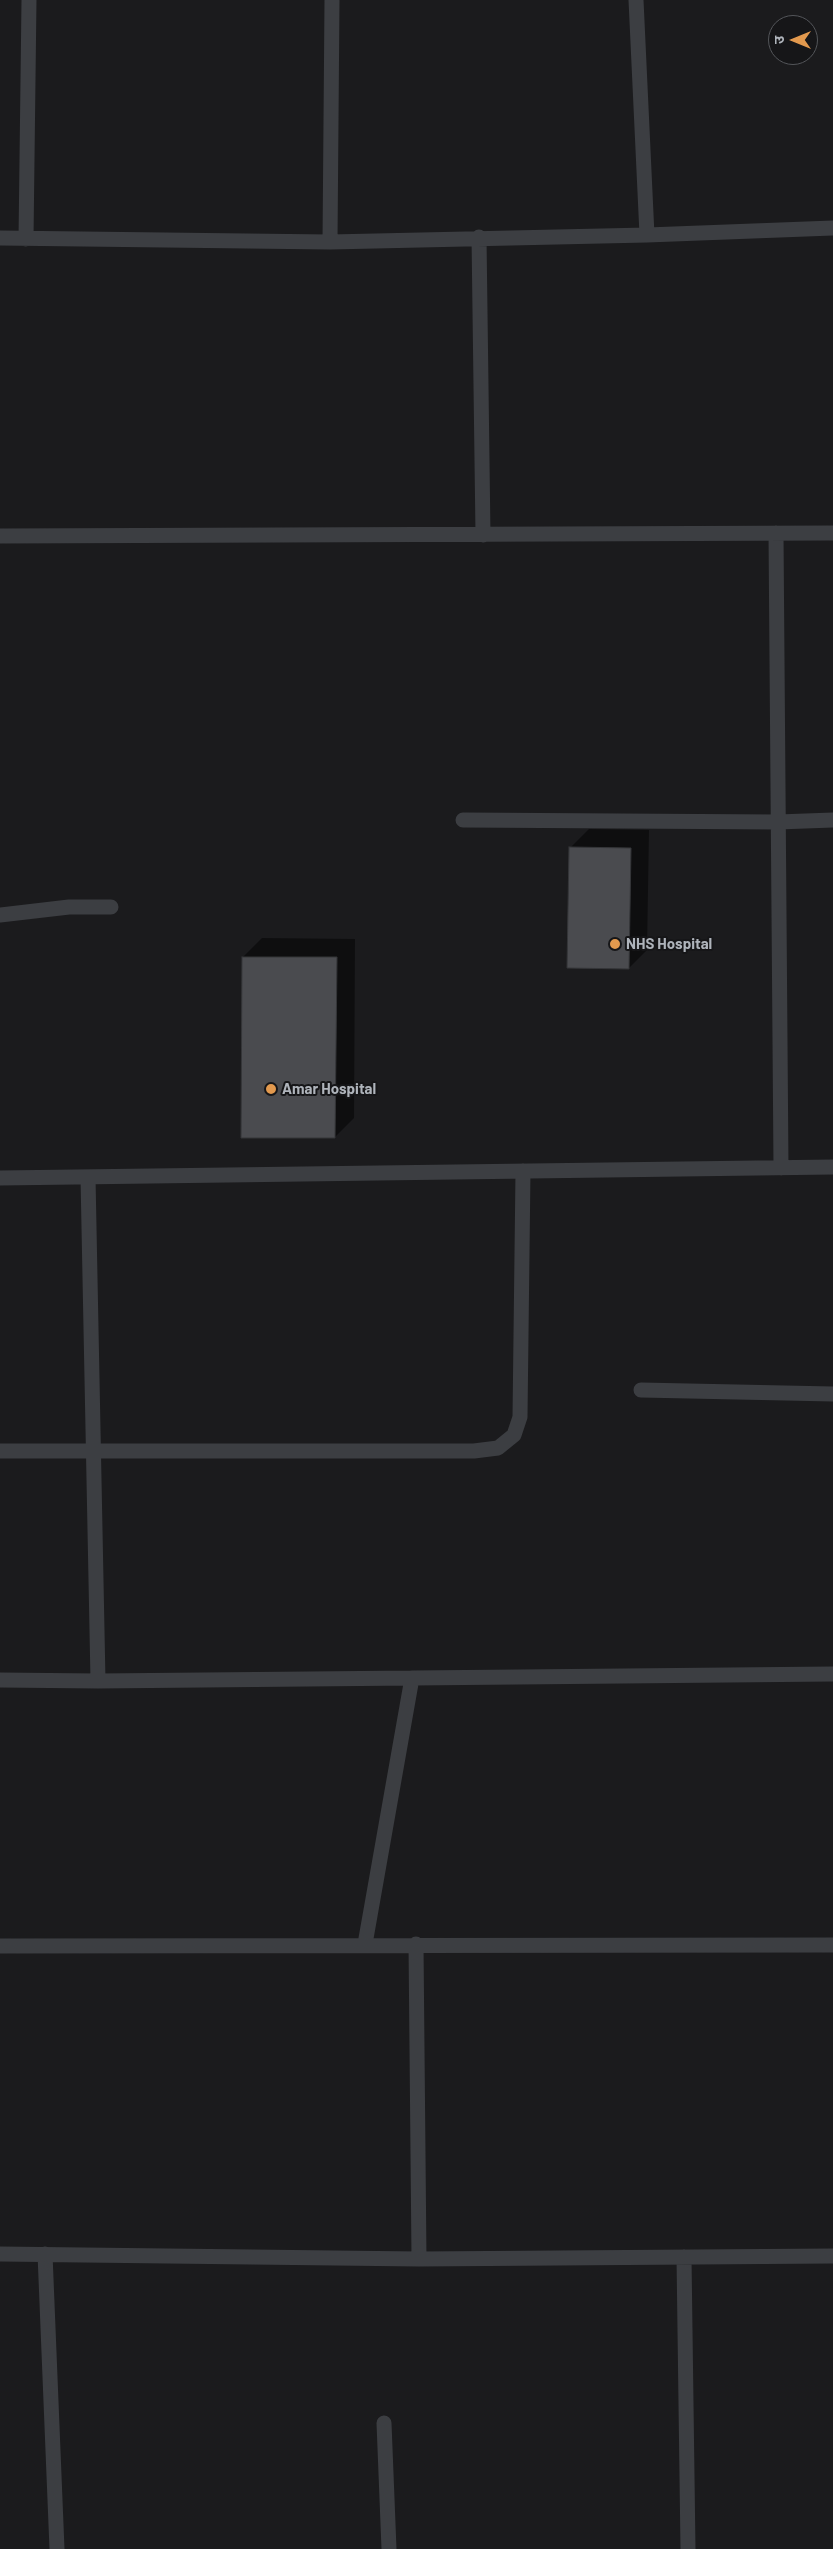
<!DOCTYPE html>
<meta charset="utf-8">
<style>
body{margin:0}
#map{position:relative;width:833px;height:2549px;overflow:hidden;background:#1b1b1d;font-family:Barlow,"Noto Sans Devanagari",sans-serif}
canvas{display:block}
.north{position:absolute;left:768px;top:15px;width:50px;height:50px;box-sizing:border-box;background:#161618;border:1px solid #535559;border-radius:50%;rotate:270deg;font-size:14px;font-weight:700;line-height:20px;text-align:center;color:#afb4bb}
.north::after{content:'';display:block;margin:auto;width:18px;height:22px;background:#e2994e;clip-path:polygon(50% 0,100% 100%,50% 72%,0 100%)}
</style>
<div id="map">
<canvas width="833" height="2549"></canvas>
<div class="north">उ</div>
</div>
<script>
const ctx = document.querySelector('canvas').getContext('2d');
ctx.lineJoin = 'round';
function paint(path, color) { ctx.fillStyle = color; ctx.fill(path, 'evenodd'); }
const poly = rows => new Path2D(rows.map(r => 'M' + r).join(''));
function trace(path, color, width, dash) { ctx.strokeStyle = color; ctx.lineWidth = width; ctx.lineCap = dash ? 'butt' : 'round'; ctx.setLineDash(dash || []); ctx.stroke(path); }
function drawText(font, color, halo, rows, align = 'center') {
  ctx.font = font + ' Barlow,sans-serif'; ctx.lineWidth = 4; ctx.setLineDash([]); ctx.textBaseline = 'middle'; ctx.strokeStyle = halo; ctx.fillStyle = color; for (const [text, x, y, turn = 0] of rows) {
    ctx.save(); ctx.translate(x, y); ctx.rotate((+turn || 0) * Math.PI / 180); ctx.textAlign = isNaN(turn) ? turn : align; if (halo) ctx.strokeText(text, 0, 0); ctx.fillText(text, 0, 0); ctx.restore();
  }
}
paint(poly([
 [589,829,649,830,647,950,629,968,570,848],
 [262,938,355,939,354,1118,335,1137,243,957]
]), '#0007');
const building = poly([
 [569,847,631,848,629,969,567,968,569,847],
 [242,957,337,957,335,1138,241,1138,242,957]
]);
paint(building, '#4a4b4f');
trace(building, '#353639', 1);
trace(poly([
 [636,0,647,235],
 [479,237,483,535],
 [0,238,330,242,647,235,833,228],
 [26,239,29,0],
 [330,242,332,0],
 [776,533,781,1168],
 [0,536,833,533],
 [463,820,778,822,833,820],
 [0,915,69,907,111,907],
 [88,1177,98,1681],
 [0,1178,833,1167],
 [641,1390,833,1394],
 [0,1451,474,1451,498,1448,514,1435,520,1417,523,1171],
 [0,1680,98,1681,833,1674],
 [365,1944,412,1678],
 [416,1944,419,2259],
 [0,1946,833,1945],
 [0,2254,419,2259,833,2256],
 [45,2254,57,2549],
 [684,2257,688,2549],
 [384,2423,389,2549]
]), '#3c3e42', 15);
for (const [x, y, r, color] of [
 [615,944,6,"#e2994e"],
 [271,1089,6,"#e2994e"]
]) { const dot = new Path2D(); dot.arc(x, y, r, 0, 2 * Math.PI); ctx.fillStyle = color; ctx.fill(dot); trace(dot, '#161618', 2); }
drawText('bold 15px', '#afb4bb', '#161618', [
 ["NHS Hospital",626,944],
 ["Amar Hospital",282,1089]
], 'left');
</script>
